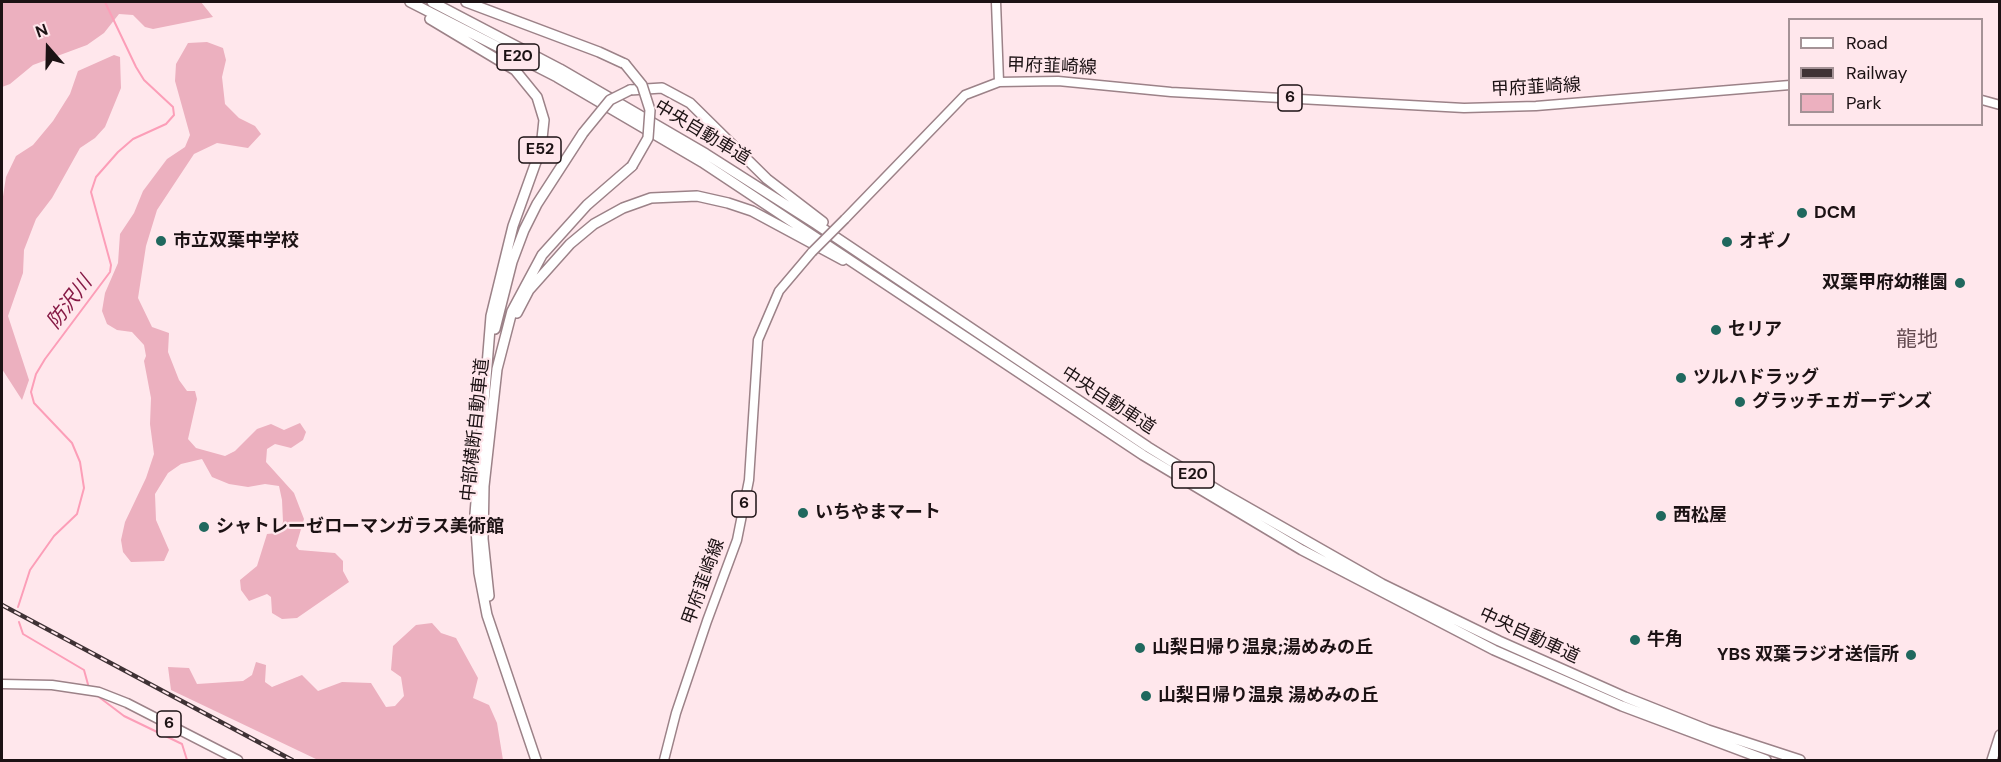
<!DOCTYPE html>
<meta charset="utf-8">
<style>
body{margin:0}
#map{position:relative;width:2001px;height:762px;overflow:hidden;background:#ffe7ec;font-family:"DM Sans",sans-serif}
canvas{display:block}
.frame{position:absolute;inset:0;border:3px solid #1c1214;pointer-events:none}
.legend{position:absolute;left:1788px;top:18px;width:195px;height:108px;box-sizing:border-box;background:#ffe7ec;border:2px solid #a49296;margin:0;padding:8px 10px;list-style:none;font-size:18px;color:#1c1214}
.legend li{display:flex;align-items:center;gap:12px;height:30px}
.legend b{width:30px;border:2px solid #a49296}
.north{position:absolute;left:18px;top:18px;width:60px;height:60px;-webkit-text-stroke:4px #ffe7ec;paint-order:stroke;rotate:340deg;font-size:16px;font-weight:700;line-height:24px;text-align:center;color:#1c1214}
.north::after{content:'';display:block;margin:auto;width:21px;height:27px;background:#1c1214;clip-path:polygon(50% 0,100% 100%,50% 72%,0 100%)}
</style>
<div id="map">
<canvas width="2001" height="762"></canvas>
<div class="frame"></div>
<ul class="legend">
<li><b style="height:8px;background:#fff"></b>Road</li>
<li><b style="height:8px;background:#3f3235"></b>Railway</li>
<li><b style="height:16px;background:#ecb0bf"></b>Park</li>
</ul>
<div class="north">N</div>
</div>
<script>
const ctx = document.querySelector('canvas').getContext('2d');
ctx.lineJoin = 'round';
function paint(path, color) { ctx.fillStyle = color; ctx.fill(path, 'evenodd'); }
const poly = rows => new Path2D(rows.map(r => 'M' + r).join(''));
function trace(path, color, width, dash) { ctx.strokeStyle = color; ctx.lineWidth = width; ctx.lineCap = dash ? 'butt' : 'round'; ctx.setLineDash(dash || []); ctx.stroke(path); }
function drawText(font, color, halo, rows, align = 'center') {
  ctx.font = font + ' "DM Sans","Noto Sans JP",sans-serif'; ctx.lineWidth = 4.5; ctx.setLineDash([]); ctx.textBaseline = 'middle'; ctx.strokeStyle = halo; ctx.fillStyle = color; for (const [text, x, y, turn = 0] of rows) {
    ctx.save(); ctx.translate(x, y); ctx.rotate((+turn || 0) * Math.PI / 180); ctx.textAlign = isNaN(turn) ? turn : align; if (halo) ctx.strokeText(text, 0, 0); ctx.fillText(text, 0, 0); ctx.restore();
  }
}
paint(poly([
 [2,2,201,2,213,17,153,29,145,27,133,15,119,14,104,33,87,45,33,65,10,84,2,87],
 [207,42,223,48,226,60,222,77,225,104,239,118,255,126,261,134,248,148,217,143,194,154,157,210,146,246,138,298,152,327,169,333,168,352,179,380,187,391,195,391,197,399,188,439,196,448,225,456,235,451,257,429,271,424,284,430,300,423,306,432,303,440,291,448,275,444,267,449,266,462,294,493,304,519,296,546,299,550,335,553,343,561,343,571,349,582,297,618,282,619,272,613,271,597,267,594,249,601,241,590,240,580,257,566,267,534,277,533,283,522,282,500,279,486,265,484,248,487,229,484,212,477,202,459,181,464,168,473,155,494,156,520,169,550,164,561,131,562,123,552,121,540,125,522,146,478,154,454,150,424,151,398,144,361,146,356,144,345,132,332,117,330,107,324,102,311,105,293,118,263,120,234,134,213,143,191,167,159,185,147,190,135,175,81,176,64,188,43],
 [114,55,120,57,121,88,105,127,95,138,80,148,52,198,36,219,24,250,23,273,8,316,29,380,22,400,2,369,2,203,6,177,16,156,33,145,53,121,70,94,78,71],
 [432,623,441,633,456,638,478,678,473,698,489,705,497,723,503,760,318,760,171,690,168,667,189,668,197,684,243,681,252,675,256,662,266,665,265,682,272,687,302,675,318,691,342,682,371,683,386,707,395,706,404,696,401,677,391,670,393,646,416,625]
]), '#ecb0bf');
trace(poly([
 [18,607,30,570,54,536,77,514,84,488,80,462,72,443,34,403,31,392,36,374,45,359,110,272,111,265,91,192,96,177,118,152,133,139,166,124,174,115,173,107,144,80,136,67,105,2],
 [19,622,23,634,84,670,89,688],
 [95,694,124,716,182,744,187,760]
]), '#fc9eb8', 2);
const major = poly([
 [996,2,999,82],
 [1982,100,2000,105],
 [845,219,965,95,999,82,1058,81,1171,92,1464,108,1536,106,1790,85],
 [2,684,52,685,99,692,127,703,238,760],
 [664,760,676,713,707,621,737,540,749,480,758,340,779,291,812,252]
]);
const highway = poly([
 [410,2,557,77,702,162,1143,455,1302,550,1494,650,1622,706,1766,760],
 [432,2,560,69,706,154,816,224,1148,447,1224,494,1382,584,1499,641,1625,697,1708,730,1800,760],
 [466,2,599,52,625,64],
 [430,19,515,70,537,97,544,120,541,148,513,226,491,316,475,514,479,573,487,615,536,760],
 [630,90,662,88,690,103,767,179,823,222],
 [517,313,529,290,570,244,594,224,623,208,651,198,697,196,728,203,752,211,843,260],
 [495,329,512,262,524,230,537,204,583,133],
 [489,596,483,539,484,486,497,369,512,311,542,255,587,205,632,166],
 [1992,760,2000,735]
]);
trace(major, '#9c8288', 11);
trace(highway, '#9c8288', 12);
trace(major, '#fff', 8);
trace(highway, '#fff', 9);
const rail = poly([
 [2,605,292,760]
]);
trace(rail, '#3f3235', 4.5);
trace(rail, '#ffe7ec', 2, [7]);
const majorBridge = poly([
 [812,252,845,219]
]);
const highwayBridge = poly([
 [625,64,642,85,650,110,648,138,632,166],
 [583,133,610,100,630,90]
]);
trace(majorBridge, '#9c8288', 11, []);
trace(highwayBridge, '#9c8288', 12, []);
trace(majorBridge, '#fff', 8);
trace(highwayBridge, '#fff', 9);
for (const [x, y, r, color] of [
 [1802,213,6,"#20685e"],
 [161,241,6,"#20685e"],
 [1727,242,6,"#20685e"],
 [1960,283,6,"#20685e"],
 [1716,330,6,"#20685e"],
 [1681,378,6,"#20685e"],
 [1740,402,6,"#20685e"],
 [803,513,6,"#20685e"],
 [1661,516,6,"#20685e"],
 [204,527,6,"#20685e"],
 [1635,640,6,"#20685e"],
 [1140,648,6,"#20685e"],
 [1911,655,6,"#20685e"],
 [1146,696,6,"#20685e"]
]) { const dot = new Path2D(); dot.arc(x, y, r, 0, 2 * Math.PI); ctx.fillStyle = color; ctx.fill(dot); trace(dot, '#ffe7ec', 2); }
for (const [x, y, w] of [
 [518,57,42],
 [1290,98,24],
 [540,150,42],
 [1193,475,42],
 [744,504,24],
 [169,724,24]
]) { const box = new Path2D(); box.roundRect(x - w / 2, y - 13, w, 26, 4.5); ctx.fillStyle = '#ffe7ec'; ctx.fill(box); trace(box, '#1c1214', 1.5); }
drawText('bold 16px', '#1c1214', null, [
 ["E20",518,57],
 ["6",1290,98],
 ["E52",540,150],
 ["E20",1193,475],
 ["6",744,504],
 ["6",169,724]
]);
drawText('18px', '#1c1214', '#ffe7ec', [
 ["甲府韮崎線",1052,67,2],
 ["甲府韮崎線",1536,88,-3],
 ["中央自動車道",702,133,31],
 ["中央自動車道",1108,401,33],
 ["中部横断自動車道",476,430,-84],
 ["甲府韮崎線",704,582,-70],
 ["中央自動車道",1529,636,25]
]);
drawText('bold 18px', '#1c1214', '#ffe7ec', [
 ["DCM",1814,213],
 ["市立双葉中学校",173,241],
 ["オギノ",1739,242],
 ["双葉甲府幼稚園",1948,283,"right"],
 ["セリア",1728,330],
 ["ツルハドラッグ",1693,378],
 ["グラッチェガーデンズ",1752,402],
 ["いちやまマート",815,513],
 ["西松屋",1673,516],
 ["シャトレーゼローマンガラス美術館",216,527],
 ["牛角",1647,640],
 ["山梨日帰り温泉;湯めみの丘",1152,648],
 ["YBS 双葉ラジオ送信所",1899,655,"right"],
 ["山梨日帰り温泉 湯めみの丘",1158,696]
], 'left');
drawText('italic 20px', '#861945', '#ffe7ec', [
 ["防沢川",70,303,-53]
]);
drawText('21px', '#654c52', '#ffe7ec', [
 ["龍地",1917,340]
]);
</script>
